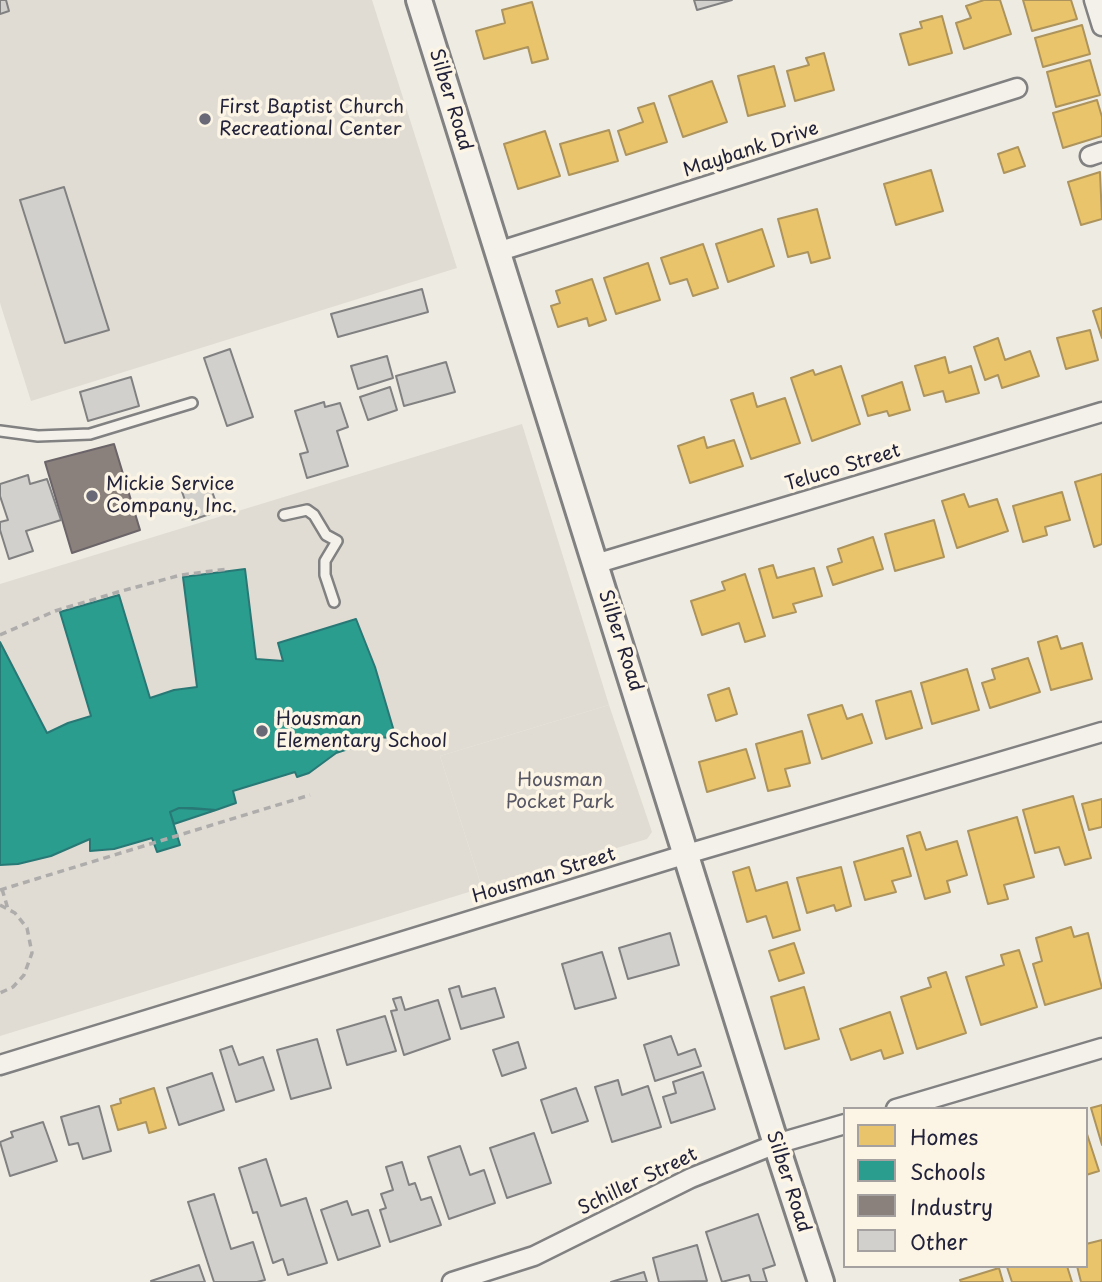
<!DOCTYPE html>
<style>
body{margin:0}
#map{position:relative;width:1102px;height:1282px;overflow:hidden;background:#eeebe3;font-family:"Playpen Sans",sans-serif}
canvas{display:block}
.legend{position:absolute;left:843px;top:1107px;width:245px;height:161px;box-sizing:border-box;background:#fcf5e5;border:2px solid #a5a1a1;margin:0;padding:9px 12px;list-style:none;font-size:21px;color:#22223b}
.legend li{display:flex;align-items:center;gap:14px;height:35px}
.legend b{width:35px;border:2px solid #a5a1a1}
</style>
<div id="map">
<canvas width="1102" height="1282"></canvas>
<ul class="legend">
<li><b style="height:19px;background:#e9c46a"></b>Homes</li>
<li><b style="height:19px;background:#2a9d8f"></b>Schools</li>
<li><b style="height:19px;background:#8a817c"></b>Industry</li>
<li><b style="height:19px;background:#d2d0cc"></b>Other</li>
</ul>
</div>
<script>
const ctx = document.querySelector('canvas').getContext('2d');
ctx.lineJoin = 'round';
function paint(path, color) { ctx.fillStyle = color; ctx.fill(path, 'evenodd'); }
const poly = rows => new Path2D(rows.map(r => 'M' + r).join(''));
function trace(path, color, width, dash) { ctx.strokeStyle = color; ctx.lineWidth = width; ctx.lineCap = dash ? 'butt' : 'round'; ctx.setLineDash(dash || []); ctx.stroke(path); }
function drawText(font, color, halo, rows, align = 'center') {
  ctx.font = font + ' "Playpen Sans",sans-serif'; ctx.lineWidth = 7; ctx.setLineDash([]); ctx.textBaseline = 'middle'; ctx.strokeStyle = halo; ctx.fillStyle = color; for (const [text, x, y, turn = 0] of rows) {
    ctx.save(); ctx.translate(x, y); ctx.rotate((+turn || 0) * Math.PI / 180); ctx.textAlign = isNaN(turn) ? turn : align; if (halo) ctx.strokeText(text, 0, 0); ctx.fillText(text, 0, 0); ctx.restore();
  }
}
paint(poly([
 [522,424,609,705,440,756,482,888,0,1036,0,584]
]), '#e0dcd4');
paint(poly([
 [0,0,372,0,457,268,31,401,0,303],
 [520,426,534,470,454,494,449,477,346,508,351,526,346,528,333,525,317,501,300,495,299,493],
 [541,502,603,703,419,759,357,558],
 [609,705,652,832,647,839,482,888,440,756]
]), '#e0dcd3');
const homes = poly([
 [984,0,1000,0,1011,34,964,49,956,23,971,18,966,6,984,0],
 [1023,0,1071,0,1077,19,1032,31,1023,0],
 [532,2,548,59,532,63,528,47,484,59,476,31,505,23,502,10,532,2],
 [942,16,952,53,909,65,900,34,922,28,920,22,942,16],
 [1082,25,1090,54,1043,67,1035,38,1082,25],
 [824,53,834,90,795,101,787,71,809,65,806,58,824,53],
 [1090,60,1100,95,1056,107,1047,72,1090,60],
 [774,66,785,106,748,116,738,76,774,66],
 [712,81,727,122,683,137,669,96,712,81],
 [1097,100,1102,117,1102,136,1063,148,1053,113,1097,100],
 [654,103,667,142,626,155,618,131,643,122,638,108,654,103],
 [609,130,618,161,569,175,560,144,609,130],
 [545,131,560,176,518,189,504,144,545,131],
 [1018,147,1025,166,1004,173,998,154,1018,147],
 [931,170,943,211,896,225,884,184,931,170],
 [1100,172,1102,219,1081,225,1068,182,1100,172],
 [817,209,830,258,811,263,808,252,788,257,778,219,817,209],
 [762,229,774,266,728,282,716,244,762,229],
 [703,244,718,288,693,296,687,279,670,284,661,258,703,244],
 [648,263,660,300,616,314,604,278,648,263],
 [592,279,606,320,589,326,587,318,558,327,551,306,560,303,556,291,592,279],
 [1102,308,1102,338,1093,311,1102,308],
 [1090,330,1098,360,1066,369,1057,338,1090,330],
 [998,338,1005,360,1030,351,1039,376,1002,388,998,375,985,380,974,347,998,338],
 [945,357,949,373,971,366,979,393,946,402,943,391,924,396,915,366,945,357],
 [841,366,860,424,812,441,791,378,813,370,815,375,841,366],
 [902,382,910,410,889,416,887,411,868,416,862,396,902,382],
 [753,393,757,407,785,398,800,443,751,459,731,400,753,393],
 [704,437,707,448,734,440,743,466,690,483,678,446,704,437],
 [1102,474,1102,544,1094,547,1075,482,1102,474],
 [1062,492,1070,520,1045,527,1047,535,1023,542,1013,506,1062,492],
 [964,494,969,507,997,499,1008,531,957,548,942,501,964,494],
 [934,520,944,557,895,571,885,534,934,520],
 [873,537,883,569,833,585,827,567,842,562,838,549,873,537],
 [773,565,777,578,814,568,822,596,793,604,796,612,773,618,759,569,773,565],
 [745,574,765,636,745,642,739,623,702,635,691,601,725,590,722,582,745,574],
 [1057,636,1061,649,1082,643,1092,679,1051,690,1038,642,1057,636],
 [1028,658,1040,692,990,708,982,683,995,679,992,669,1028,658],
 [967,669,979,710,932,724,921,683,967,669],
 [729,688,737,714,716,721,708,695,729,688],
 [911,691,922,728,886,739,876,701,911,691],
 [842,705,847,719,862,714,872,743,822,759,808,715,842,705],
 [802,731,810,763,785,769,790,786,768,791,756,744,802,731],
 [746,749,755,778,707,792,699,762,746,749],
 [1073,796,1091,858,1065,865,1059,847,1035,853,1023,810,1073,796],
 [1102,799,1102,827,1089,830,1082,804,1102,799],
 [1017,817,1034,877,1004,885,1008,899,988,904,968,831,1017,817],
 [920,832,926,850,957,841,967,875,947,881,950,892,925,899,907,836,920,832],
 [903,848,911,876,892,881,896,892,865,900,854,862,903,848],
 [749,867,756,891,787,882,800,930,773,938,766,916,747,922,733,872,749,867],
 [841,867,851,906,836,911,834,905,807,913,797,878,841,867],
 [1071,927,1074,937,1088,933,1102,988,1045,1005,1033,964,1042,961,1036,938,1071,927],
 [794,943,804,973,779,981,769,951,794,943],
 [1019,950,1037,1007,981,1025,966,977,1004,965,1001,955,1019,950],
 [946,972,966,1033,917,1049,901,997,931,987,928,978,946,972],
 [804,987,819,1039,785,1049,771,997,804,987],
 [890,1012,903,1053,884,1059,881,1050,851,1060,840,1029,890,1012],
 [154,1088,166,1128,149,1133,146,1122,118,1130,111,1106,121,1103,120,1099,154,1088],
 [1102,1105,1102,1145,1091,1108,1102,1105],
 [1086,1131,1099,1171,1086,1175,1086,1131],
 [1102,1240,1102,1282,1081,1282,1077,1266,1086,1266,1086,1244,1102,1240],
 [1010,1266,1067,1266,1072,1282,1012,1282,1007,1267,1010,1266],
 [999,1268,1003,1282,961,1282,960,1280,999,1268]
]);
paint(homes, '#e9c46a');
trace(homes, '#ad935c', 2);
const schools = poly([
 [245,569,256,659,283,661,278,643,356,619,375,667,396,738,371,737,347,745,309,773,297,777,295,772,233,791,236,803,216,810,179,808,170,812,180,845,157,852,152,838,114,849,90,851,90,839,51,856,18,864,0,865,0,642,47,733,68,723,91,716,60,612,119,595,150,698,174,690,197,687,183,577,245,569],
 [371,737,375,737,376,740,336,753,347,745,371,737],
 [179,808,192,808,216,810,174,824,170,812,179,808]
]);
paint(schools, '#2a9d8f');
trace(schools, '#287876', 2);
const industry = poly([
 [114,444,140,530,72,553,45,462,114,444]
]);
paint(industry, '#8a817c');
trace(industry, '#6b6468', 2);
const building = poly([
 [0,0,6,0,9,11,0,14,0,0],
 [694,0,732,0,697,10,694,0],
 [64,187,109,330,65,343,20,200,64,187],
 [422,289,428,312,338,337,331,314,422,289],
 [230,349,253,417,227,426,204,358,230,349],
 [387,356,393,378,358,389,351,366,387,356],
 [446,362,455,392,404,406,396,376,446,362],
 [131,377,139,406,88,421,80,392,131,377],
 [390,387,397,410,368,420,360,397,390,387],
 [324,402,325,407,340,403,348,427,337,431,348,466,307,478,300,454,308,452,295,411,324,402],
 [28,475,30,484,47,479,61,520,26,531,33,551,9,559,0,530,0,522,8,520,0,496,0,484,28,475],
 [208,480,219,511,192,520,181,489,208,480],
 [670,933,679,965,628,979,619,948,670,933],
 [602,952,616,998,575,1009,562,964,602,952],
 [459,986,462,997,495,988,504,1017,461,1029,449,989,459,986],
 [401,997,405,1010,438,1000,450,1039,404,1055,391,1011,397,1010,393,999,401,997],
 [385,1016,396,1051,347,1065,337,1030,385,1016],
 [671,1036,678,1055,695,1049,701,1066,655,1081,644,1045,671,1036],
 [317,1039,331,1088,291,1099,277,1050,317,1039],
 [518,1042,526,1068,502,1076,493,1050,518,1042],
 [232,1046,239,1065,263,1057,274,1090,236,1102,220,1050,232,1046],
 [703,1072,715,1109,671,1123,663,1097,676,1093,673,1082,703,1072],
 [212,1073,224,1110,179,1125,167,1088,212,1073],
 [618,1080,622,1095,648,1086,661,1127,612,1142,595,1087,618,1080],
 [576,1088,588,1121,552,1133,541,1100,576,1088],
 [99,1106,111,1151,83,1159,78,1143,69,1145,61,1117,99,1106],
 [43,1122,57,1161,10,1176,0,1142,13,1137,11,1132,43,1122],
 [534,1133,551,1183,507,1198,490,1148,534,1133],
 [460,1146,470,1175,484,1170,495,1203,449,1219,428,1157,460,1146],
 [266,1159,281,1206,306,1198,327,1263,288,1275,283,1259,273,1263,257,1212,253,1213,239,1168,266,1159],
 [402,1162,409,1185,415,1183,421,1200,431,1197,441,1225,390,1242,380,1210,386,1208,381,1194,393,1190,386,1167,402,1162],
 [214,1194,231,1249,253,1242,265,1280,257,1282,214,1282,188,1202,214,1194],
 [347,1201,352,1215,368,1210,380,1246,338,1260,321,1210,347,1201],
 [758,1214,775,1265,763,1269,767,1282,751,1282,749,1275,722,1282,706,1232,758,1214],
 [697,1245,707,1281,659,1282,653,1258,697,1245],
 [199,1265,205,1282,152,1282,151,1281,199,1265],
 [644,1272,647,1282,611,1282,644,1272]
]);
paint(building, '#d2d0cc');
trace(building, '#828182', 2);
const lane = poly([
 [0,431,38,436,90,434,192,403],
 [284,515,307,510,314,515,326,535,337,541,325,561,325,575,334,602]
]);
const street = poly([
 [1094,0,1102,26],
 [1090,156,1102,152],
 [497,252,1017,88],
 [595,564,1102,412],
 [0,1065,687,854,1102,732],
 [896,1109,1102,1048],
 [452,1282,534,1256,691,1178,776,1144,845,1124]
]);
const secondary = poly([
 [419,0,776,1144,821,1282]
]);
trace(lane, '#828182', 14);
trace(street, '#828182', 23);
trace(secondary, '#828182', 30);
trace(poly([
 [0,635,55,611,118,592,181,575,228,569],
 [2,889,8,909],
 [0,890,310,795],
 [0,905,15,913,27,928,32,953,24,975,13,987,0,993]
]), '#afadac', 3.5, [7, 5]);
trace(lane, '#f4f1eb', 9);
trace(street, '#f4f1eb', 18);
trace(secondary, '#f4f1eb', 24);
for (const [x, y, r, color] of [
 [205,119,7,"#696876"],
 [92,496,7,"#696876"],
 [262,731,7,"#696876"]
]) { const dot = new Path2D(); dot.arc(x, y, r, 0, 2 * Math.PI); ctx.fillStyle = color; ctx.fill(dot); trace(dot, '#fcf5e5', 2.5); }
drawText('19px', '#22223b', '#fcf5e5', [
 ["Silber Road",450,100,73],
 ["Maybank Drive",751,150,-18],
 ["Teluco Street",843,468,-17],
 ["Silber Road",620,641,72],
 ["Housman Street",544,876,-17],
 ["Schiller Street",638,1182,-26],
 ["Silber Road",788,1182,72]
]);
drawText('19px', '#22223b', '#fcf5e5', [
 ["First Baptist Church",219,108],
 ["Recreational Center",219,130],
 ["Mickie Service",106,485],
 ["Company, Inc.",106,507],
 ["Housman",276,720],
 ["Elementary School",276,742]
], 'left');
drawText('19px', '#575665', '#fcf5e5', [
 ["Housman",560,781],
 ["Pocket Park",560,803]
]);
</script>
